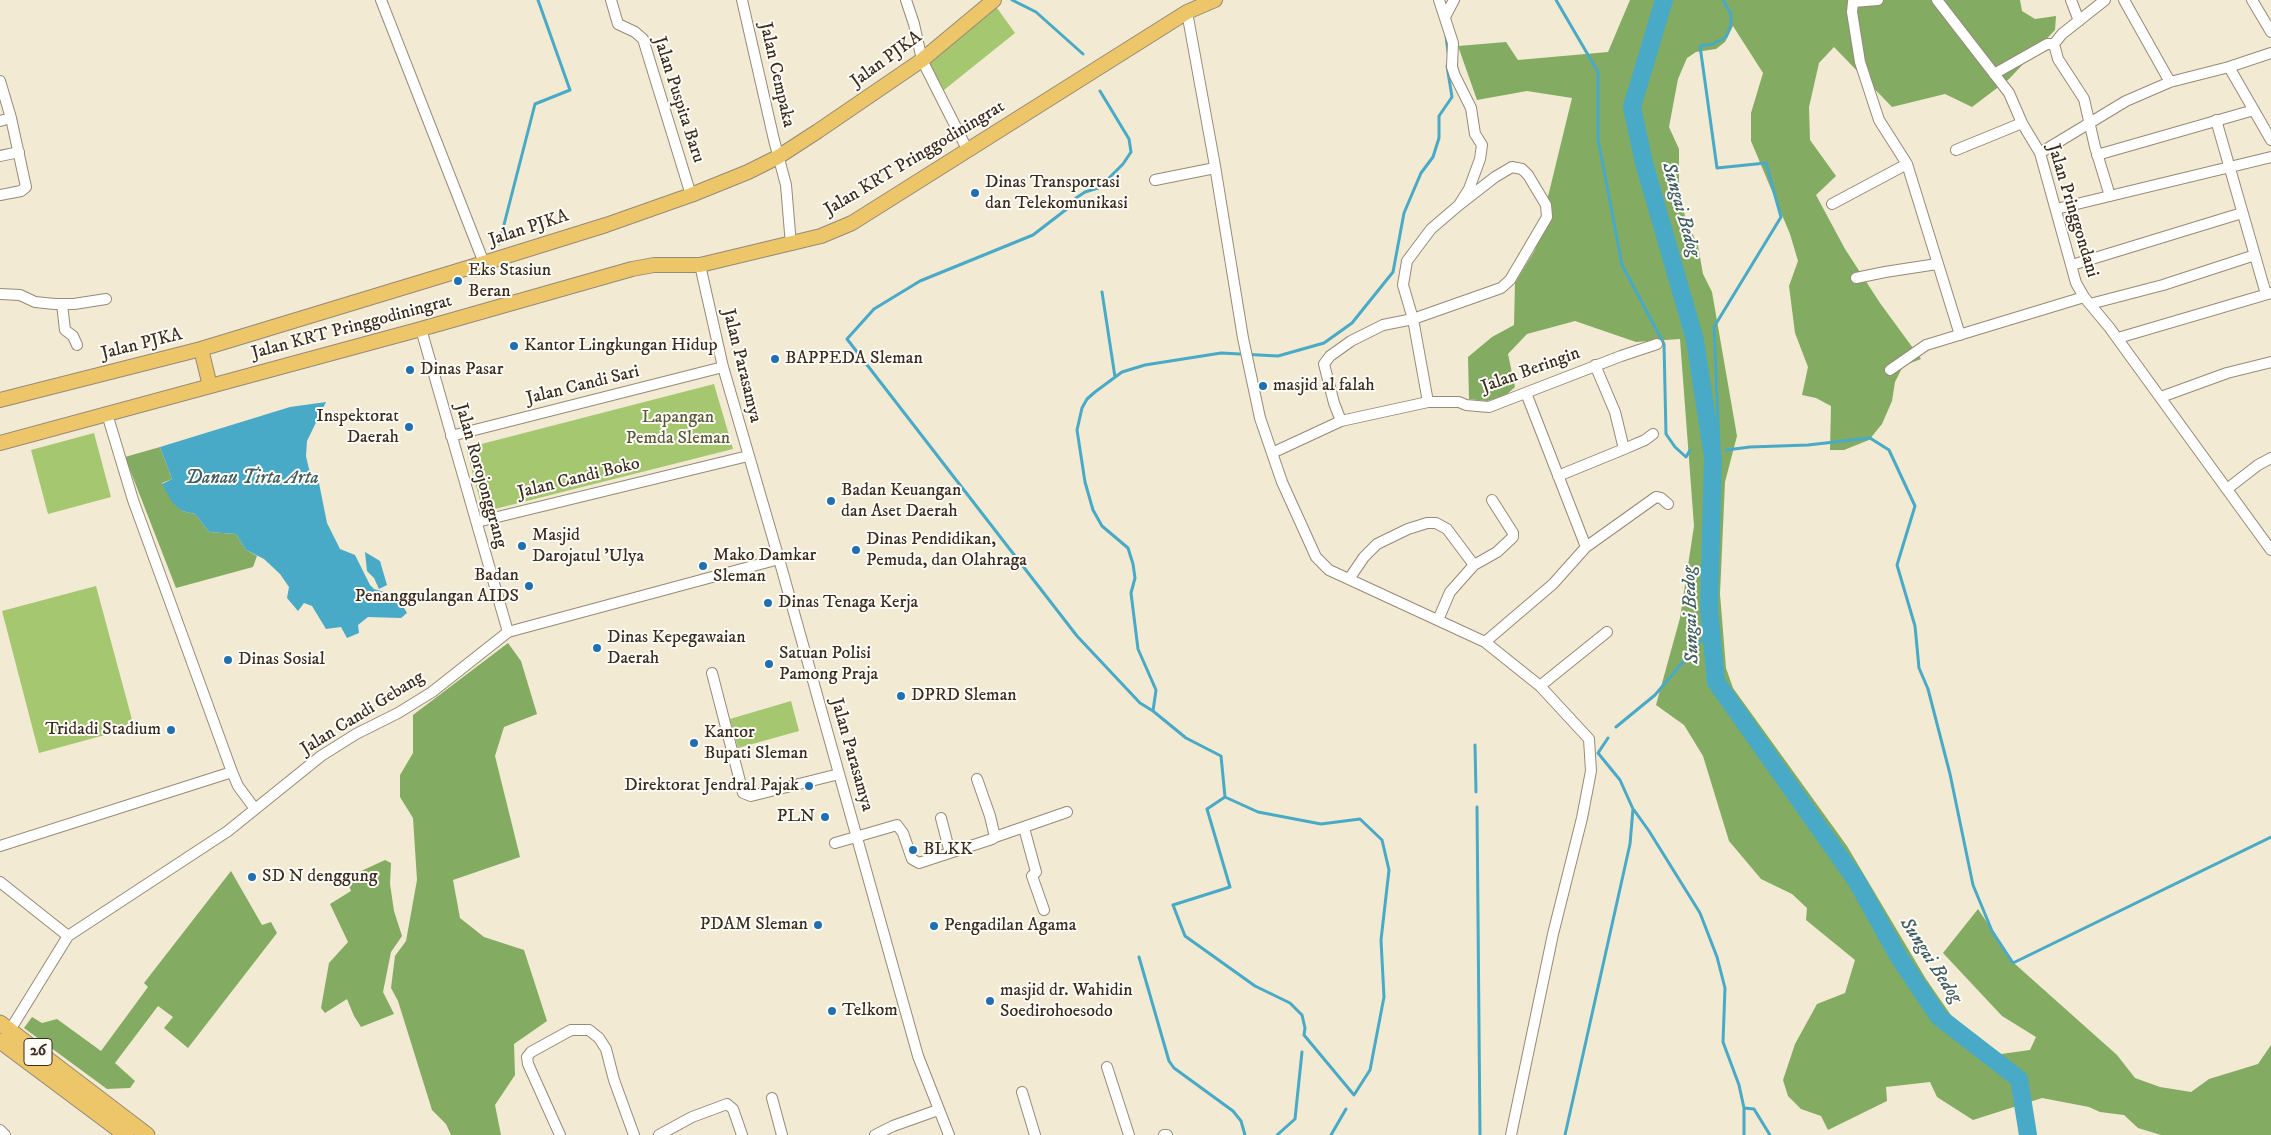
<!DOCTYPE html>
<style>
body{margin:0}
canvas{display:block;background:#f2ead2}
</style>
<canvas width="2271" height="1135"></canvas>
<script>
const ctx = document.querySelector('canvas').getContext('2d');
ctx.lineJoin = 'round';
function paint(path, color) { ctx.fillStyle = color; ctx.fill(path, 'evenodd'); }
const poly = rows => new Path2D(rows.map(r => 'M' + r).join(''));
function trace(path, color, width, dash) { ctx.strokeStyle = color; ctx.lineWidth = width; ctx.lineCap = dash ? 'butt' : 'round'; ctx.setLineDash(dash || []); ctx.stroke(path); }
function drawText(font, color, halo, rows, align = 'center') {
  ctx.font = font + ' "IM FELL DW Pica",serif'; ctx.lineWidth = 4; ctx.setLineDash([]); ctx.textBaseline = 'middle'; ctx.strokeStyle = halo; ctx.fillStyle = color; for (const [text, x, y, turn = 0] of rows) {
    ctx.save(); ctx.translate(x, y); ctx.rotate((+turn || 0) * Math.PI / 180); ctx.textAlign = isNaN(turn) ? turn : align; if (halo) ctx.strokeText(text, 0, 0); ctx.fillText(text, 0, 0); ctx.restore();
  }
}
paint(poly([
 [992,1,1015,33,939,94,922,60],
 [714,384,733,449,483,512,466,448],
 [94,433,111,497,48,514,31,450],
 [96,586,134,727,39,753,2,611],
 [791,701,799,731,738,748,730,719]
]), '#a4c770');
paint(poly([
 [1630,0,2020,0,2022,11,2035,19,2056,16,2055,30,2009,79,1972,107,1945,94,1892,107,1834,47,1819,63,1809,107,1810,140,1836,176,1816,195,1845,249,1880,303,1921,359,1903,366,1895,382,1892,401,1882,424,1869,440,1844,450,1830,450,1831,406,1816,398,1802,395,1808,367,1795,333,1789,286,1798,261,1790,234,1751,141,1751,113,1763,73,1733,26,1725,42,1716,49,1696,52,1687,58,1678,79,1669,127,1679,149,1679,183,1685,217,1698,246,1703,274,1712,292,1737,436,1725,482,1720,594,1726,668,1733,688,1847,846,1926,979,1955,1021,2001,1054,2030,1050,2036,1037,2002,1016,1943,953,1978,909,2015,964,2117,1055,2135,1078,2160,1087,2191,1092,2209,1079,2258,1064,2271,1045,2271,1135,2161,1135,2138,1128,2124,1115,2100,1112,2089,1107,2042,1098,1973,1120,1937,1097,1930,1082,1886,1087,1887,1101,1828,1130,1821,1116,1801,1109,1788,1096,1783,1080,1795,1044,1817,1004,1845,993,1855,960,1806,920,1807,908,1792,894,1761,879,1729,841,1703,756,1684,725,1656,705,1680,618,1694,526,1680,339,1636,342,1575,321,1527,334,1508,354,1515,387,1505,396,1487,401,1469,399,1468,357,1492,337,1514,325,1515,283,1535,250,1572,98,1527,91,1477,100,1458,46,1506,42,1518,60,1608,52],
 [160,447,172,479,162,483,182,511,195,514,209,532,236,534,246,550,257,556,253,567,176,588,125,457],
 [508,643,521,661,537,714,504,727,495,756,520,857,453,880,460,918,484,937,524,950,547,1021,514,1044,515,1075,495,1105,501,1135,451,1135,446,1124,432,1110,398,1001,391,988,395,956,406,941,417,880,413,818,400,797,400,775,413,753,413,715],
 [385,860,391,863,390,884,394,911,402,936,391,952,383,992,394,1014,361,1027,354,1016,347,999,325,1013,321,1008,329,963,348,942,330,904,351,891,346,878],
 [231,871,262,925,271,922,277,933,188,1048,164,1028,173,1017,158,1006,115,1063,135,1081,130,1088,107,1089,24,1028,32,1017,42,1023,57,1019,101,1051,148,987,144,983]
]), '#83ac62');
paint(poly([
 [326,402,307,441,306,456,309,469,319,483,327,523,340,549,355,555,370,585,374,589,397,596,407,613,401,618,368,617,358,625,359,633,347,638,341,627,326,629,312,606,304,603,298,611,287,598,289,587,280,574,264,559,246,550,236,534,209,532,195,514,182,511,172,502,162,484,172,479,160,447,290,407],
 [365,552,380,561,387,585,379,589,374,578,367,571]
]), '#48aac7');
trace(poly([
 [1012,0,1036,12,1083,54],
 [1556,0,1598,72,1598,139,1622,265,1664,344,1666,434,1675,447,1686,457,1690,450],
 [1446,36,1448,52],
 [1100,91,1129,139,1131,152,1123,164,1106,181,1098,188,1085,192,1076,198,1072,205,1033,235,920,281,874,309,847,339,1077,636,1140,703,1153,711,1186,738,1221,756,1225,797,1258,812,1321,824,1360,819,1382,840,1389,870,1381,940,1384,997,1370,1070,1354,1095,1304,1035,1305,1028,1302,1015,1290,1003,1255,986,1185,936,1173,905,1230,887,1207,809,1225,797],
 [499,244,535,104,570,90,538,0],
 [1102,292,1115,377],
 [1719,445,1714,327,1781,217,1766,163,1717,168,1700,46,1713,44,1726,37,1731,25,1731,14,1723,0],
 [1726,450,1750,447,1808,445,1870,438,1889,450,1915,506,1897,565,1915,626,1919,668,1928,689,1950,774,1973,885,1992,931,2013,963,2271,837],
 [1153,711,1156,690,1138,649,1131,593,1135,578,1133,564,1128,548,1102,526,1093,510,1085,482,1077,430,1082,408,1087,399,1095,392,1122,372,1145,365,1221,353,1278,356,1324,343,1352,323,1393,272,1404,213,1421,173,1433,157,1439,138,1439,116,1452,97,1447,66],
 [1616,727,1655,695,1711,629],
 [1475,745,1476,792],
 [1477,807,1480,1135],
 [1634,810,1649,831,1700,913,1717,957,1725,988,1723,1042,1739,1085,1744,1108,1744,1135],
 [1139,957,1169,1061,1174,1068,1233,1111,1241,1121,1245,1135],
 [1744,1108,1754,1109,1770,1135],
 [1277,1135,1295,1119,1302,1052],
 [1331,1135,1346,1109],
 [1565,1135,1630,844,1633,809,1620,780,1598,753,1608,738]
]), '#48aac7', 3);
trace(poly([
 [1664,0,1632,107,1644,163,1695,340,1713,458,1709,609,1716,682,1856,880,1900,959,1939,1017,2019,1079,2028,1135]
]), '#48aac7', 18);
const minor = poly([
 [381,0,484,263],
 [611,0,618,24,635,32,643,39,691,195],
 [742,0,774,140,786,185,791,245],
 [906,0,914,24,922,60,968,151],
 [1878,0,1853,2,1852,12,1860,62,1879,120,1907,164,1960,335],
 [1937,0,2009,93,2022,123,2040,153,2076,283,2084,297,2109,327,2271,550],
 [2071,0,2079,21],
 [2105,0,2062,34,2054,44,2058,59,2084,99,2095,147,2110,196],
 [2124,0,2170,82],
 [2252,0,2271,32],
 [1187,12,1215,166,1243,338,1260,418,1282,482,1316,557,1329,570,1485,642,1540,686,1589,739,1591,771,1582,818,1553,934,1511,1135],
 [1445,17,1454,0],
 [2229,67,2271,140],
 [1994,74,2047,44,2054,44],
 [0,81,11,118,26,187,21,191,0,195],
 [2216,120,2266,294],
 [0,121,11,118],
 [1956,150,2022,123],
 [2040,153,2126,101,2170,82,2229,67,2271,53],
 [2097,155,2254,110],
 [0,156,19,152],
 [1155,180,1215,168],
 [1832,204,1907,164],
 [2056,209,2271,157],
 [700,265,723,367,779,559,918,1056,949,1135],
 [2072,265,2242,213],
 [1856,278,1885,272,1937,264],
 [0,294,20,295,35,302,55,304,74,304,106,299],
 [62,304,65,330,73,336,77,345],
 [2090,304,2163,285,2255,255],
 [421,329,508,632],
 [2118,338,2271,293],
 [1595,365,1615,412,1624,449],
 [1890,370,1926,345,2084,297],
 [2161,397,2227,373,2271,362],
 [1428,402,1413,319,1403,285,1407,261,1431,229,1459,205,1469,189,1480,159,1482,145,1475,134,1471,108,1455,76,1452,67,1453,43,1439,0],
 [107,414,133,500,232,772,238,786,255,809],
 [1341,421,1334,403,1324,364,1330,356,1351,341,1383,325,1413,319,1501,288,1510,280,1547,217,1546,205,1528,175,1522,169,1512,167,1495,177,1459,205],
 [451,436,723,367],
 [1272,453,1341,421,1428,402,1459,402,1466,405,1489,407,1621,356,1657,344],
 [1558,476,1624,449,1645,440,1653,434],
 [2227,489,2258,465,2271,458],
 [477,522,748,456],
 [1586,547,1656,497,1661,498,1668,504],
 [1474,565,1497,552,1513,537,1513,533,1492,500],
 [1349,579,1364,557,1377,544,1408,529,1427,523,1436,523,1447,529,1474,565,1450,592,1438,620],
 [1485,642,1553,584,1586,547,1526,393],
 [712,673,743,793,751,796,839,774],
 [1540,686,1607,632],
 [941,818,950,853],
 [1024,828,1036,872,1032,876,1044,910],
 [995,837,1067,812],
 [835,843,897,825,903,833,912,859,919,863,992,839,995,837,990,816,977,779],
 [0,846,232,772],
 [0,882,68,936],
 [10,1030,68,936,228,831,321,756,356,734,398,713,432,692,508,632,779,559],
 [1107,1067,1129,1135],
 [1022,1092,1035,1135],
 [772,1098,782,1135],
 [0,1130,5,1135],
 [560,1135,528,1064,527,1057,531,1052,571,1030,589,1030,599,1038,606,1049,614,1080,634,1135],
 [659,1135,692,1117,727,1104,733,1109,742,1135],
 [875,1135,893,1126,938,1110],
 [1164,1135,1167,1135]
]);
const major = poly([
 [201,349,210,386],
 [0,400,201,349,484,263,606,225,691,195,748,172,778,157,818,131,922,60,994,0],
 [0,443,421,329,632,269,654,265,700,265,821,236,852,223,1187,12,1215,0]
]);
const highway = poly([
 [0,1023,147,1135],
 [0,1041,126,1135]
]);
trace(minor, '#968a78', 12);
trace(major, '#968a78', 16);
trace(highway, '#968a78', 17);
trace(minor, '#fff', 10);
trace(major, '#ecc669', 14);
trace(highway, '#ecc669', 15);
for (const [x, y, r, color] of [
 [975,193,5,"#1f6fb2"],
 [458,281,5,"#1f6fb2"],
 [514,346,5,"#1f6fb2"],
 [775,359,5,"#1f6fb2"],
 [410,370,5,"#1f6fb2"],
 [1263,386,5,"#1f6fb2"],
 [409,427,5,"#1f6fb2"],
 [831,501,5,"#1f6fb2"],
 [522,546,5,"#1f6fb2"],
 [856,550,5,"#1f6fb2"],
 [703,566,5,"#1f6fb2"],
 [529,586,5,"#1f6fb2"],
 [768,603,5,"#1f6fb2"],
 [597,648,5,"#1f6fb2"],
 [228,660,5,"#1f6fb2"],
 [769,664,5,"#1f6fb2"],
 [901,696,5,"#1f6fb2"],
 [171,730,5,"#1f6fb2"],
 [694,743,5,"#1f6fb2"],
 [809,786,5,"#1f6fb2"],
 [825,817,5,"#1f6fb2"],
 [913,850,5,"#1f6fb2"],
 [252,877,5,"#1f6fb2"],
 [818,925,5,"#1f6fb2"],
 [934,926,5,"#1f6fb2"],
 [990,1001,5,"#1f6fb2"],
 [832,1011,5,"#1f6fb2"]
]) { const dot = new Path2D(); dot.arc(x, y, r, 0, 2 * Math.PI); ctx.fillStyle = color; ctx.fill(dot); trace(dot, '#fdfcf7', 2); }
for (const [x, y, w] of [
 [38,1052,28]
]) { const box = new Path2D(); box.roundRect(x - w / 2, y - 13.5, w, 27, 4); ctx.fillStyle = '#fdfcf7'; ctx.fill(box); trace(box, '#3b2a1e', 1); }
drawText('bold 16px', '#3b2a1e', null, [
 ["26",38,1052]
]);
drawText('18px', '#3b2a1e', '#fdfcf7', [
 ["Jalan PJKA",887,60,-36],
 ["Jalan Cempaka",776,75,77],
 ["Jalan Puspita Baru",678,100,72],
 ["Jalan KRT Pringgodiningrat",915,159,-31],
 ["Jalan Pringgondani",2072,211,73],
 ["Jalan PJKA",529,229,-18],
 ["Jalan KRT Pringgodiningrat",352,328,-15],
 ["Jalan PJKA",142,345,-14],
 ["Jalan Parasamya",741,366,76],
 ["Jalan Beringin",1531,371,-20],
 ["Jalan Candi Sari",583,386,-14],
 ["Jalan Rorojonggrang",480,476,74],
 ["Jalan Candi Boko",579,479,-14],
 ["Jalan Candi Gebang",363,714,-32],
 ["Jalan Parasamya",851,755,74]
]);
drawText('18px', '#3b2a1e', '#fdfcf7', [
 ["Dinas Transportasi",985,183],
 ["dan Telekomunikasi",985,204],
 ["Eks Stasiun",468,271],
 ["Beran",468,292],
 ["Kantor Lingkungan Hidup",524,346],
 ["BAPPEDA Sleman",785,359],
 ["Dinas Pasar",420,370],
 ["masjid al falah",1273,386],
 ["Inspektorat",399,417,"right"],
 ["Daerah",399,438,"right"],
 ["Badan Keuangan",841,491],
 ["dan Aset Daerah",841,512],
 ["Masjid",532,536],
 ["Darojatul 'Ulya",532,557],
 ["Dinas Pendidikan,",866,540],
 ["Pemuda, dan Olahraga",866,561],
 ["Mako Damkar",713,556],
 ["Sleman",713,577],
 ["Badan",519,576,"right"],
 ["Penanggulangan AIDS",519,597,"right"],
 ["Dinas Tenaga Kerja",778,603],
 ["Dinas Kepegawaian",607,638],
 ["Daerah",607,659],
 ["Satuan Polisi",779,654],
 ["Pamong Praja",779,675],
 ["Dinas Sosial",238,660],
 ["DPRD Sleman",911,696],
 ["Tridadi Stadium",161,730,"right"],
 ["Kantor",704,733],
 ["Bupati Sleman",704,754],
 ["Direktorat Jendral Pajak",799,786,"right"],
 ["PLN",815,817,"right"],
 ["BLKK",923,850],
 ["SD N denggung",262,877],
 ["PDAM Sleman",808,925,"right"],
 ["Pengadilan Agama",944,926],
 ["masjid dr. Wahidin",1000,991],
 ["Soedirohoesodo",1000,1012],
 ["Telkom",842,1011]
], 'left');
drawText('18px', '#5a5937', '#fdfcf7', [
 ["Lapangan",678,418],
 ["Pemda Sleman",678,439]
]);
drawText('italic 19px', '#405d62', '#fdfcf7', [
 ["Sungai Bedog",1680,210,74],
 ["Danau Tirta Arta",252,479],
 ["Sungai Bedog",1692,615,-92],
 ["Sungai Bedog",1930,961,57]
]);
</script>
